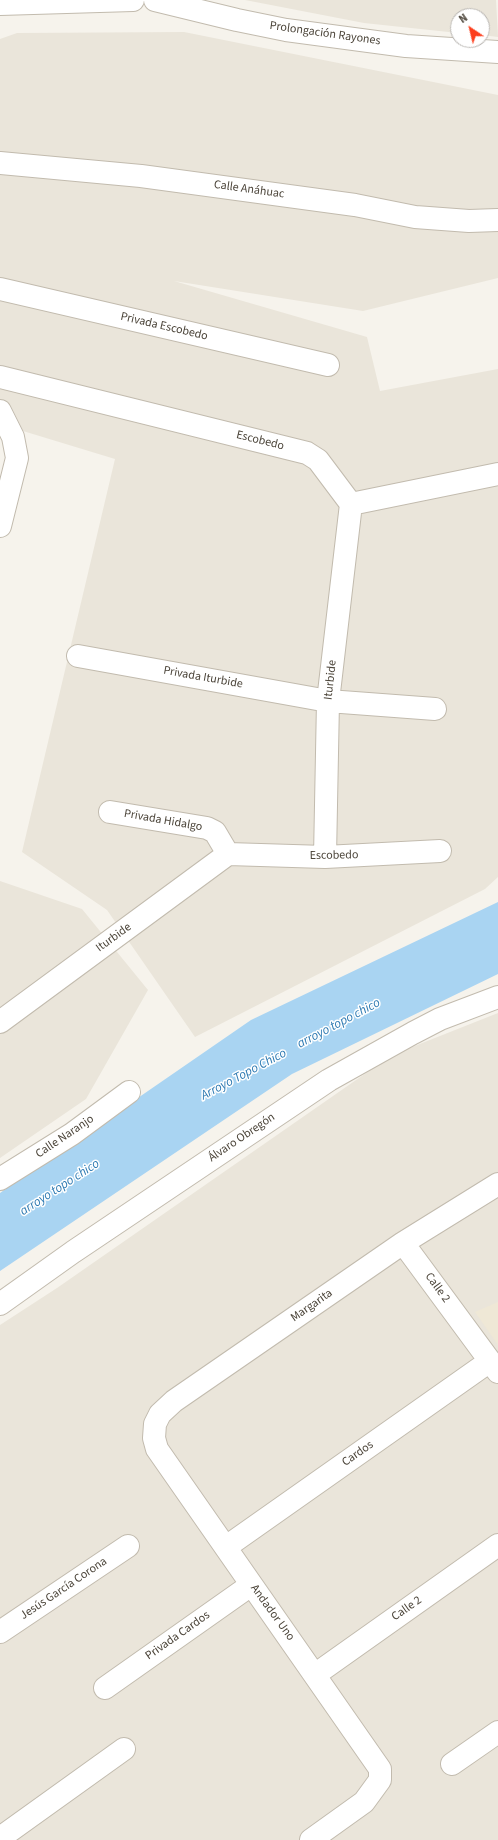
<!DOCTYPE html>
<meta charset="utf-8">
<style>
body{margin:0}
#map{position:relative;width:498px;height:1840px;overflow:hidden;background:#f6f3ec;font-family:"Source Sans 3",sans-serif}
canvas{display:block}
.north{position:absolute;left:450px;top:8px;width:40px;height:40px;box-sizing:border-box;background:#fff;border:1px solid #b7b4b0;border-radius:50%;rotate:325deg;font-size:11px;font-weight:700;line-height:16px;text-align:center;color:#4b4439}
.north::after{content:'';display:block;margin:auto;width:14px;height:18px;background:#fc3f1d;clip-path:polygon(50% 0,100% 100%,50% 72%,0 100%)}
</style>
<div id="map">
<canvas width="498" height="1840"></canvas>
<div class="north">N</div>
</div>
<script>
const ctx = document.querySelector('canvas').getContext('2d');
ctx.lineJoin = 'round';
function paint(path, color) { ctx.fillStyle = color; ctx.fill(path, 'evenodd'); }
const poly = rows => new Path2D(rows.map(r => 'M' + r).join(''));
function trace(path, color, width, dash) { ctx.strokeStyle = color; ctx.lineWidth = width; ctx.lineCap = dash ? 'butt' : 'round'; ctx.setLineDash(dash || []); ctx.stroke(path); }
function drawText(font, color, halo, rows, align = 'center') {
  ctx.font = font + ' "Source Sans 3",sans-serif'; ctx.lineWidth = 3; ctx.setLineDash([]); ctx.textBaseline = 'middle'; ctx.strokeStyle = halo; ctx.fillStyle = color; for (const [text, x, y, turn = 0] of rows) {
    ctx.save(); ctx.translate(x, y); ctx.rotate((+turn || 0) * Math.PI / 180); ctx.textAlign = isNaN(turn) ? turn : align; if (halo) ctx.strokeText(text, 0, 0); ctx.fillText(text, 0, 0); ctx.restore();
  }
}
paint(poly([
 [245,0,496,0,498,37,482,35,482,16,458,16,458,33,364,23],
 [184,32,498,95,498,278,363,311,174,281,367,337,380,391,498,369,498,877,485,889,195,1037,107,910,22,852,115,459,0,424,0,39,17,33],
 [0,881,82,909,148,990,86,1099,0,1158],
 [498,1013,498,1840,0,1840,0,1325,57,1288,392,1055]
]), '#eae5da');
paint(poly([
 [498,1302,498,1345,475,1312]
]), '#efe8d6');
paint(poly([
 [498,902,498,974,292,1074,0,1271,0,1193,251,1020]
]), '#a9d4f2');
const minor = poly([
 [155,0,237,20,286,30,406,46,498,52],
 [0,4,133,0],
 [0,163,141,176,355,205,415,217,469,221,498,220],
 [0,289,328,365],
 [0,377,307,453,318,460,351,504],
 [0,411,13,437,17,458,0,526],
 [351,504,498,474],
 [78,656,328,701,435,709],
 [110,812,207,828,215,832,228,854],
 [228,854,325,857,440,851],
 [325,857,328,701,351,504],
 [0,1022,228,854],
 [0,1179,72,1134,129,1092],
 [403,1243,498,1372],
 [0,1304,73,1252,329,1080,413,1033,440,1019,498,997],
 [226,1547,490,1361],
 [0,1632,128,1546],
 [316,1674,498,1545],
 [105,1688,251,1585],
 [452,1764,498,1732],
 [0,1838,124,1749],
 [311,1840,364,1802,380,1780,380,1769,157,1449,154,1438,155,1424,160,1414,174,1401,403,1243,498,1184]
]);
trace(minor, '#c2bbae', 24);
trace(minor, '#fff', 22);
drawText('12px', '#4b4439', '#fff', [
 ["Prolongación Rayones",325,34,8],
 ["Calle Anáhuac",249,190,8],
 ["Privada Escobedo",164,327,13],
 ["Escobedo",260,441,14],
 ["Privada Iturbide",203,678,10],
 ["Iturbide",331,680,-84],
 ["Privada Hidalgo",163,821,10],
 ["Escobedo",334,856,-1],
 ["Iturbide",114,938,-36],
 ["Calle Naranjo",65,1137,-34],
 ["Álvaro Obregón",242,1138,-34],
 ["Calle 2",437,1288,54],
 ["Margarita",312,1306,-35],
 ["Cardos",358,1454,-35],
 ["Jesús García Corona",64,1589,-34],
 ["Calle 2",407,1609,-35],
 ["Andador Uno",272,1613,54],
 ["Privada Cardos",178,1636,-35]
]);
drawText('italic 13px', '#2e7ab2', '#fff', [
 ["arroyo topo chico",339,1024,-28],
 ["Arroyo Topo Chico",244,1075,-28],
 ["arroyo topo chico",60,1188,-33]
]);
</script>
